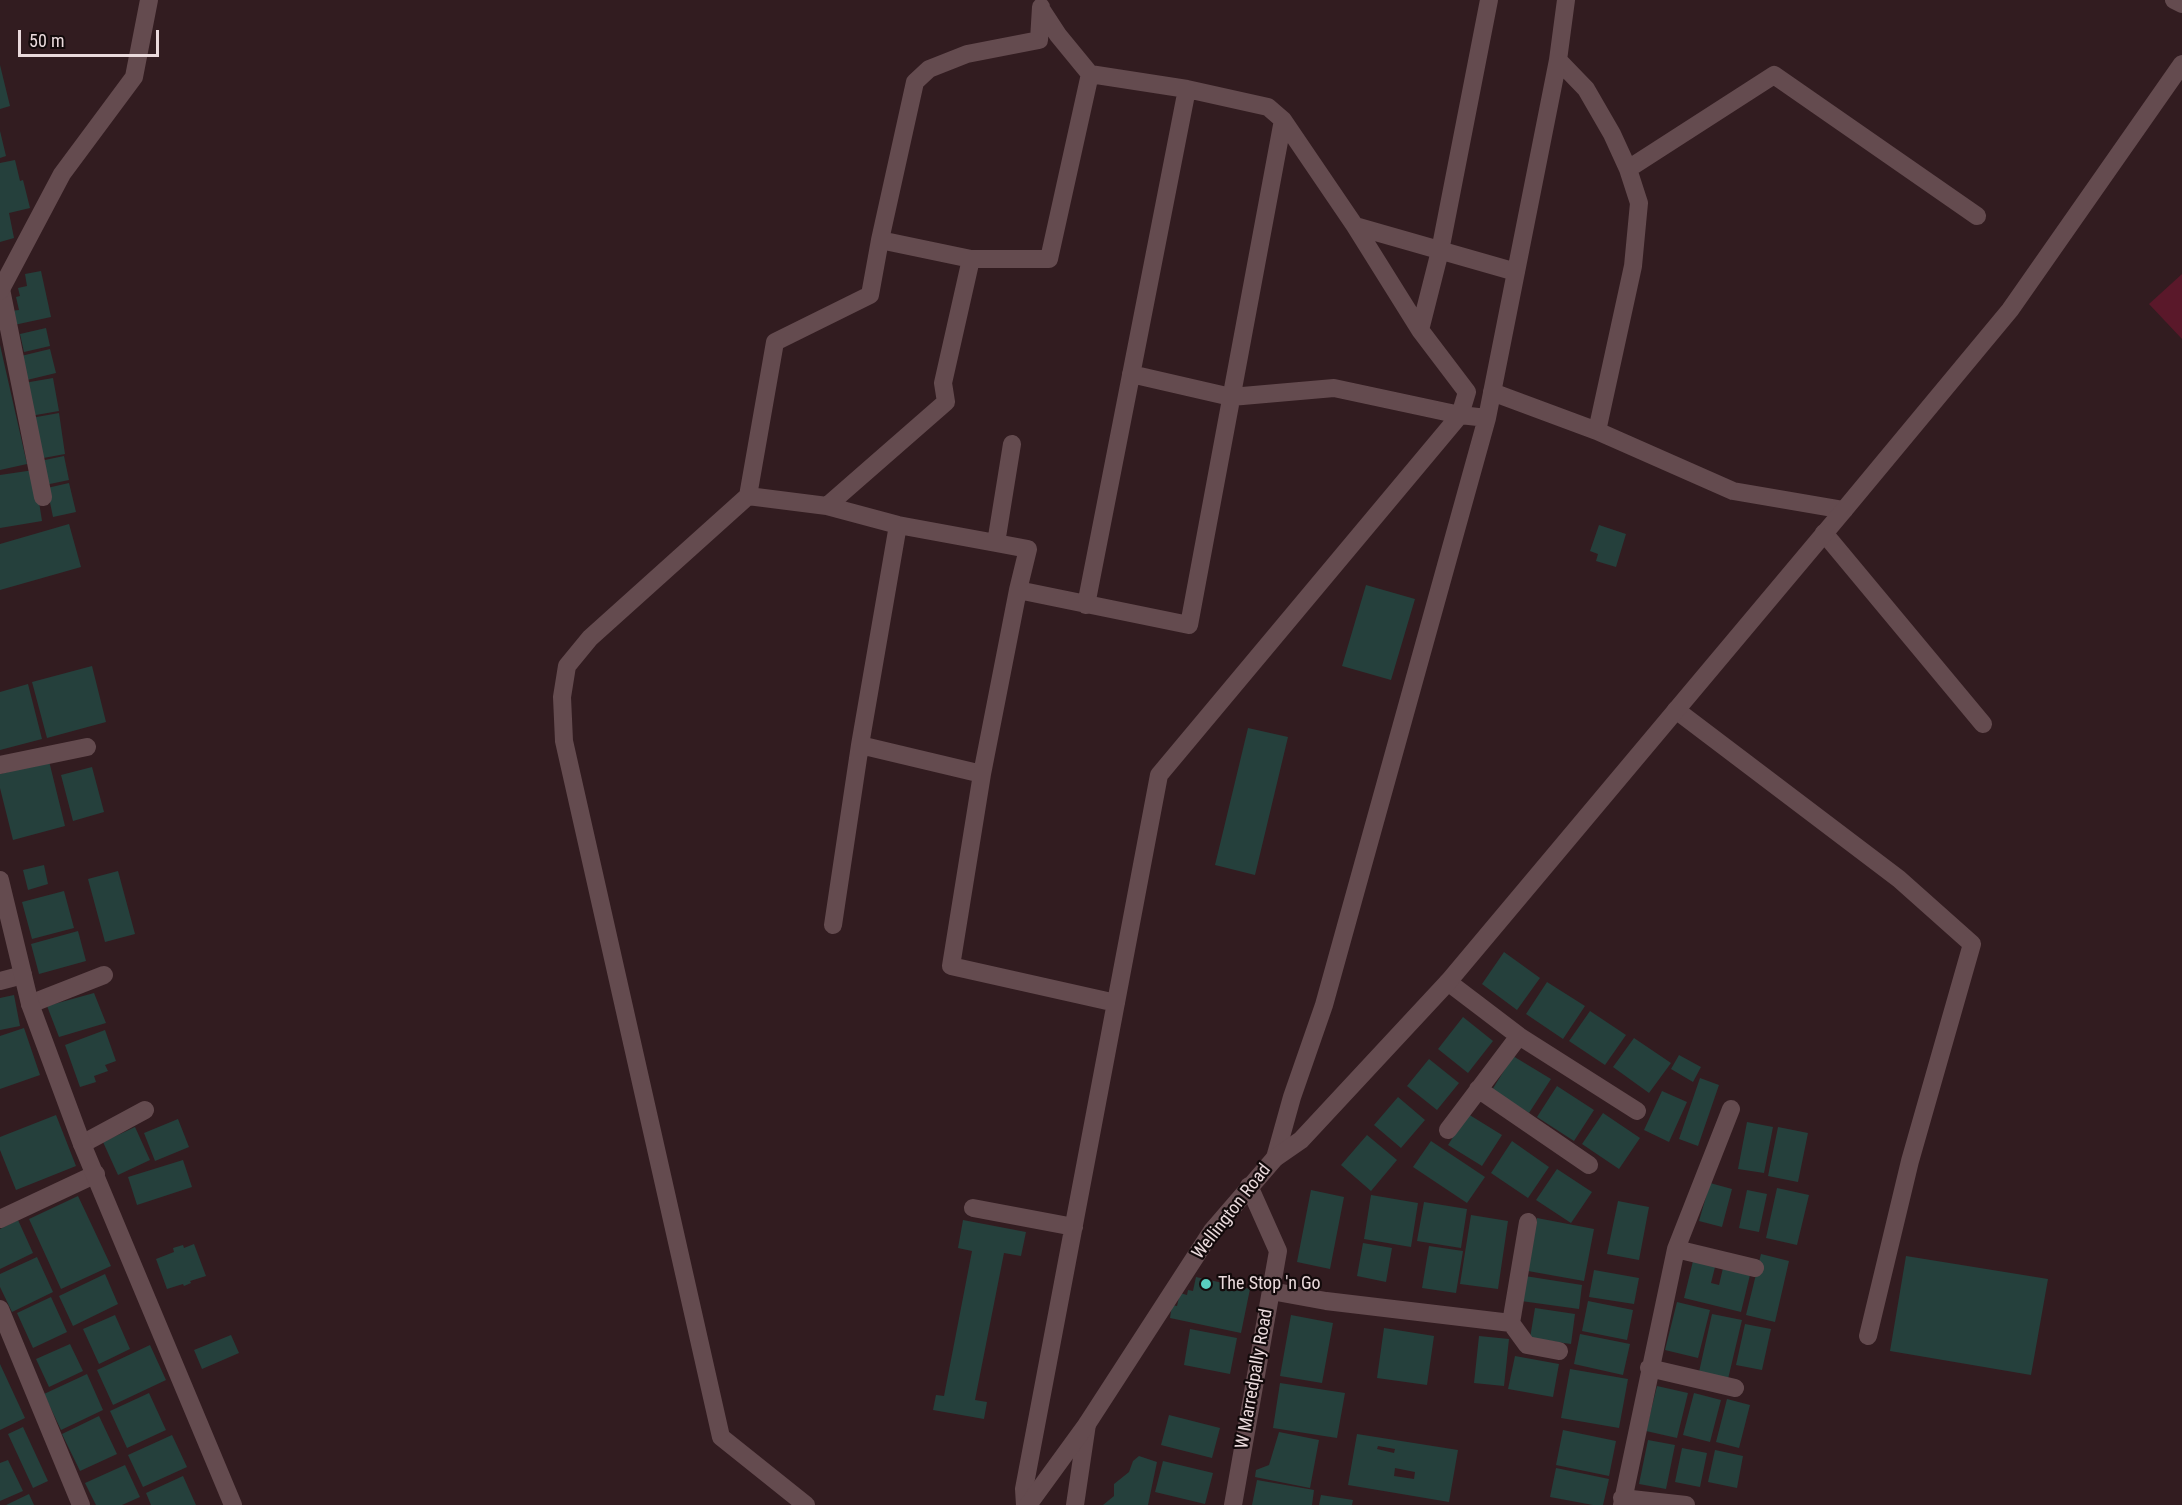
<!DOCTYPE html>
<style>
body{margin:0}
#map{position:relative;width:2182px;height:1505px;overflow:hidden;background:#321c20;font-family:"Roboto Condensed",sans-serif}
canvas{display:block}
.scale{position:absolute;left:18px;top:30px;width:141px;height:27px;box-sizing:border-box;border:3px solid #eadadc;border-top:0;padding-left:8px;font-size:18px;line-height:21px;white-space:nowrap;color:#eadadc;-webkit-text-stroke:4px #130a0b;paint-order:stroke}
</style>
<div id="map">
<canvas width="2182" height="1505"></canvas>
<div class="scale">50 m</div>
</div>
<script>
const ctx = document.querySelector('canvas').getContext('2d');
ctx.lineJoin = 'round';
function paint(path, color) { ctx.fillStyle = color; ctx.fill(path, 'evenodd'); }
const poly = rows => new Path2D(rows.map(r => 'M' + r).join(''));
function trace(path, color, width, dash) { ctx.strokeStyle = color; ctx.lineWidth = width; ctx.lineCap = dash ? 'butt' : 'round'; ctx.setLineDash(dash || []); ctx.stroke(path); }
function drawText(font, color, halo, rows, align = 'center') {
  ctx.font = font + ' "Roboto Condensed",sans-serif'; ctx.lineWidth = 4.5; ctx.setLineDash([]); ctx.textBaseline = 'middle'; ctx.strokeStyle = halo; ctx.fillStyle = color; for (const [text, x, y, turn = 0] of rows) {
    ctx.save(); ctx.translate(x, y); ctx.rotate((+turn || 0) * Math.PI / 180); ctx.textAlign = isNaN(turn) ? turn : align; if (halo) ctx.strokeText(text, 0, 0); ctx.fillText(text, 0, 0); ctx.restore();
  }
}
paint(poly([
 [2182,274,2182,339,2149,304]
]), '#5a182a');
paint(poly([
 [0,65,10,106,0,109],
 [0,131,6,156,0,158],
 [15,160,20,181,23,180,30,208,9,213,14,238,0,242,0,163],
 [41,271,51,317,14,325,11,311,19,310,16,297,20,296,18,288,27,286,25,274],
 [46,328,50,346,24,352,20,334],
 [0,345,27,464,0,470],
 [50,349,56,373,27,380,21,356],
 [53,378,59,411,30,416,24,383],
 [59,413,65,454,38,459,31,418],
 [64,456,69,480,45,485,40,461],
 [34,470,42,521,0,528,0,475],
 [69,483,76,512,53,517,47,488],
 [69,524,81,567,0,590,0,544],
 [1599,525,1626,534,1616,567,1596,561,1598,554,1590,551],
 [1366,585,1415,599,1391,680,1342,666],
 [92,666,106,722,47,738,32,682],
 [28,684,42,739,0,750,0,692],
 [1248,728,1288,737,1255,875,1215,865],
 [49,761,65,826,13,840,0,788,0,774],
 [92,767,104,812,73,821,61,775],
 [44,865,48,884,28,890,23,870],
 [118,871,135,934,105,942,88,879],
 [64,891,74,928,32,939,22,902],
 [78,931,86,961,39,974,31,944],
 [1504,952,1540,978,1517,1010,1482,984],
 [1547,982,1585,1006,1563,1039,1526,1014],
 [94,993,106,1023,59,1037,47,1006],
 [14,995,20,1026,0,1030,0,998],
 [1590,1011,1626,1035,1605,1065,1569,1041],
 [1463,1017,1493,1041,1468,1073,1438,1049],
 [24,1028,40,1075,0,1089,0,1036],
 [105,1030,116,1061,105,1065,108,1071,94,1076,96,1082,80,1087,65,1045],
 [1634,1038,1671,1063,1649,1093,1613,1067],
 [1679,1055,1701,1067,1693,1082,1671,1069],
 [1513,1056,1551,1079,1529,1113,1492,1090],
 [1429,1059,1459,1083,1437,1110,1407,1086],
 [1700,1078,1719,1085,1698,1146,1679,1139],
 [1557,1086,1594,1110,1574,1141,1537,1117],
 [1662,1091,1687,1102,1669,1142,1644,1130],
 [1398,1097,1425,1120,1401,1148,1374,1125],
 [1603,1113,1640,1138,1619,1169,1582,1144],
 [1468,1114,1502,1135,1482,1166,1448,1145],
 [56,1115,76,1166,16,1190,0,1150,0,1137],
 [178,1119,189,1147,155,1161,144,1133],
 [1747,1122,1773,1127,1764,1173,1738,1169],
 [135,1127,150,1160,118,1175,103,1142],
 [1778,1127,1808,1133,1798,1182,1768,1176],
 [1367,1135,1397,1160,1371,1191,1341,1165],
 [1431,1141,1485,1177,1467,1203,1413,1167],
 [1512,1141,1549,1167,1528,1198,1491,1173],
 [183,1160,192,1187,137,1205,128,1177],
 [1557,1169,1592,1192,1571,1223,1536,1200],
 [1710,1183,1732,1189,1722,1227,1699,1221],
 [1777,1188,1809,1195,1797,1245,1766,1238],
 [1311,1190,1344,1197,1330,1269,1297,1262],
 [1747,1190,1767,1194,1759,1232,1739,1228],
 [1371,1195,1418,1203,1411,1247,1364,1239],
 [78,1196,111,1266,61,1289,29,1219],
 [1618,1201,1649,1207,1639,1260,1607,1254],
 [1424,1202,1467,1209,1461,1248,1417,1241],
 [1471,1215,1508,1221,1498,1289,1460,1284],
 [1537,1218,1594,1229,1584,1281,1528,1271],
 [18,1220,33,1253,0,1269,0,1229],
 [963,1220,1026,1232,1021,1256,1004,1253,975,1400,987,1402,984,1419,933,1410,936,1395,944,1396,972,1251,958,1248],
 [1363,1243,1392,1248,1386,1282,1357,1276],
 [194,1244,206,1276,190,1281,191,1283,184,1286,183,1284,167,1289,156,1259,174,1252,173,1248,183,1245,184,1248],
 [1429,1246,1463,1251,1456,1293,1422,1288],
 [1761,1254,1789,1261,1775,1322,1746,1315],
 [1906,1256,2048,1279,2031,1375,1890,1351],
 [37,1257,53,1292,12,1312,0,1287,0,1274],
 [1693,1261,1715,1267,1711,1283,1719,1285,1723,1268,1750,1275,1741,1312,1684,1298],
 [1594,1270,1639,1278,1634,1304,1589,1297],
 [105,1274,118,1304,73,1326,59,1296],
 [1525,1276,1582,1285,1579,1309,1521,1301],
 [1196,1277,1250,1289,1241,1333,1170,1318,1172,1305,1177,1306,1180,1293,1187,1295,1188,1290,1193,1291],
 [51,1297,67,1332,33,1348,17,1313],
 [1588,1301,1633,1310,1627,1340,1582,1331],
 [1677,1302,1710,1310,1698,1358,1665,1350],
 [1535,1308,1575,1314,1571,1344,1530,1338],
 [1712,1314,1742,1320,1728,1379,1699,1372],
 [115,1315,130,1349,99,1364,83,1329],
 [1291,1315,1333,1323,1322,1383,1280,1376],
 [1745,1324,1771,1329,1762,1370,1736,1365],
 [1384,1328,1434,1336,1427,1385,1377,1378],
 [1190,1329,1237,1338,1230,1374,1184,1365],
 [1580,1334,1630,1344,1623,1375,1574,1364],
 [231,1335,239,1353,202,1369,194,1350],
 [1479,1336,1509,1339,1504,1386,1474,1383],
 [70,1344,83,1371,49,1387,36,1359],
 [150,1345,166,1380,113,1405,97,1370],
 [1515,1356,1559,1364,1553,1397,1508,1389],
 [0,1364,25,1418,0,1430],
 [1570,1369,1628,1379,1619,1428,1561,1418],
 [87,1374,103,1410,61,1430,44,1394],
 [1280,1383,1345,1393,1337,1438,1273,1428],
 [1657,1386,1688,1393,1677,1438,1646,1431],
 [149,1393,166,1430,127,1448,110,1411],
 [1694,1393,1721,1400,1710,1442,1683,1435],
 [1727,1399,1750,1405,1739,1448,1716,1442],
 [1169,1415,1220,1428,1212,1458,1161,1445],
 [99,1416,117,1454,80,1471,62,1434],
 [23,1427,48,1481,33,1488,8,1434],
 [1563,1430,1616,1441,1609,1476,1556,1465],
 [1279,1432,1319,1440,1310,1488,1255,1477,1256,1470,1269,1465],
 [1357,1434,1458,1450,1449,1502,1348,1485],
 [1378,1446,1395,1449,1394,1453,1377,1449],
 [1395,1468,1415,1472,1414,1479,1394,1476],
 [172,1435,187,1467,143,1487,128,1455],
 [1648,1440,1675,1445,1666,1489,1639,1484],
 [1682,1448,1707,1453,1700,1487,1675,1482],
 [1715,1450,1743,1456,1737,1488,1708,1482],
 [1139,1456,1157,1462,1148,1505,1103,1505,1114,1496,1114,1484,1129,1472,1133,1461],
 [8,1460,23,1491,0,1501,0,1463],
 [1163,1461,1213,1473,1205,1504,1155,1492],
 [125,1465,140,1497,122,1505,96,1505,85,1483],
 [1556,1468,1609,1479,1603,1505,1593,1505,1550,1497],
 [183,1476,196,1505,151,1505,146,1493],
 [1257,1480,1314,1490,1312,1505,1252,1505],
 [29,1494,34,1505,6,1505],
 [1321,1495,1353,1500,1352,1505,1319,1505]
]), '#25403c');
trace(poly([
 [2174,0,2182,4],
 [1041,9,1058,35,1090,74,1187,89,1268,107,1283,120,1355,226,1420,330,1467,392,1460,415,1487,418],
 [1628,169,1774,75,1977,216],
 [1355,226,1516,272],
 [880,240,915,82,929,69,967,54,1039,40,1041,7],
 [971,259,1049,259,1090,74],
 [1,289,43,497],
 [1420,330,1440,251,1489,0],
 [1492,392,1597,431,1633,266,1639,203,1628,169,1612,134,1586,89,1558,60],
 [1597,431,1733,491,1844,510],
 [748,496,827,506,946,402,943,383,971,259,880,240,870,295,775,342,748,496,590,638,567,666,562,697,564,741,721,1437,806,1505],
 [827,506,898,525,996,543,1012,444],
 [1824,533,1983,724],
 [996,543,1028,549,1018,590,982,774,951,966,1116,1003],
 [1018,590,1189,625,1283,120],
 [1086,605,1187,89],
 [1676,710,1899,879,1972,944,1910,1161,1868,1336],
 [860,745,982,774],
 [0,765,87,747],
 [833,925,860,745,898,525],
 [0,981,23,975],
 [1448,982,1519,1036,1637,1111],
 [30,1004,104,975],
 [1478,1089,1589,1165],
 [1448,1130,1519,1036],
 [82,1144,145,1110],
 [1275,1158,1292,1097,1324,1005,1487,418,1558,60,1566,0],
 [973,1208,1074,1227],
 [0,1219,96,1174],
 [1676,1249,1755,1268],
 [1271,1291,1326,1301,1511,1323,1527,1345,1559,1351],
 [0,1309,81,1505],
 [1511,1323,1528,1222],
 [1649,1368,1735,1388],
 [1622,1498,1686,1505],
 [1025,1505,1024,1489,1159,775,1460,415,1334,388,1231,397,1131,374],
 [1075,1505,1087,1424],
 [1622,1505,1676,1249,1731,1109]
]), '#644b4f', 18);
trace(poly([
 [0,291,62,174,134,77,149,0],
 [0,880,30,1004,82,1144,233,1505]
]), '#644b4f', 18);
trace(poly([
 [1028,1505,1087,1424,1212,1231,1275,1158,1301,1140,1448,982,1844,510,2010,310,2182,64],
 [1233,1505,1278,1251,1249,1186]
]), '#644b4f', 18);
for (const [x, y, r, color] of [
 [1206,1284,6,"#58cebf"]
]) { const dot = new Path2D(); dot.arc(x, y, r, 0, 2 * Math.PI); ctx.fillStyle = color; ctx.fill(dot); trace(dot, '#130a0b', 2); }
drawText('18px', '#eadadc', '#130a0b', [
 ["Wellington Road",1232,1212,-52],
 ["W Marredpally Road",1255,1379,-80]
]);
drawText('18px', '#eadadc', '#130a0b', [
 ["The Stop 'n Go",1218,1284]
], 'left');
</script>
